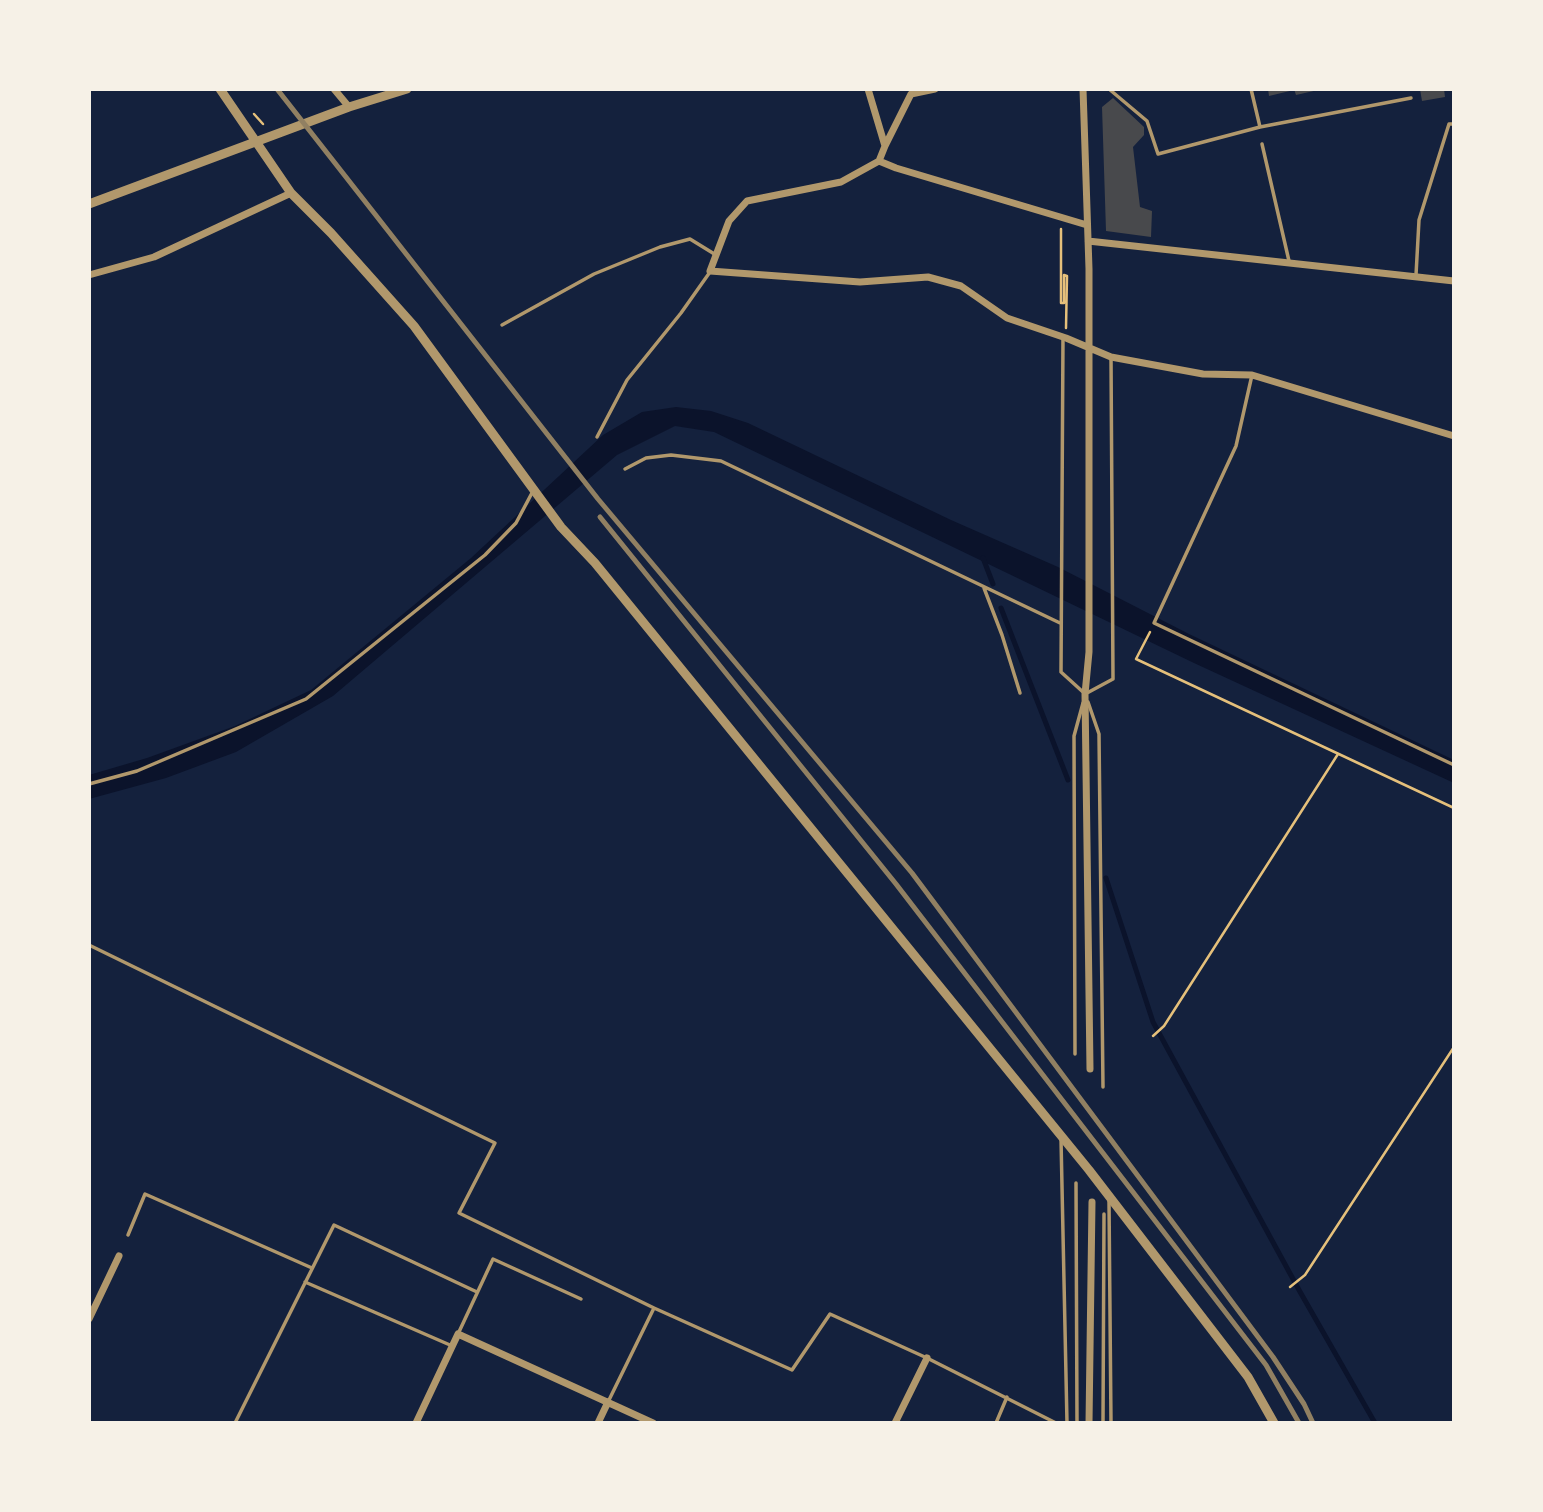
<!DOCTYPE html>
<style>
body{margin:0}
#map{position:relative;width:1543px;height:1512px;overflow:hidden;background:#14213d;font-family:Helvetica,sans-serif}
canvas{display:block}
.frame{position:absolute;inset:0;border:91px solid #f6f1e7;pointer-events:none}
</style>
<div id="map">
<canvas width="1543" height="1512"></canvas>
<div class="frame"></div>
</div>
<script>
const ctx = document.querySelector('canvas').getContext('2d');
ctx.lineJoin = 'round';
function paint(path, color) { ctx.fillStyle = color; ctx.fill(path, 'evenodd'); }
const poly = rows => new Path2D(rows.map(r => 'M' + r).join(''));
function trace(path, color, width, dash) { ctx.strokeStyle = color; ctx.lineWidth = width; ctx.lineCap = dash ? 'butt' : 'round'; ctx.setLineDash(dash || []); ctx.stroke(path); }
paint(poly([
 [676,407,711,411,748,423,951,520,1058,567,1189,634,1454,760,1454,783,1194,663,714,432,675,426,617,455,333,696,236,752,166,778,89,799,89,775,147,758,235,726,311,690,471,558,603,435,642,412]
]), '#0b132b');
trace(poly([
 [983,558,993,584],
 [1001,608,1068,780],
 [1106,878,1153,1022,1299,1290,1375,1423]
]), '#0b132b', 5);
paint(poly([
 [1268,89,1294,89,1294,90,1269,96],
 [1294,89,1318,89,1318,90,1296,95],
 [1420,89,1444,89,1445,97,1422,101],
 [1113,98,1144,127,1144,135,1133,147,1140,207,1152,211,1151,237,1106,231,1102,107]
]), '#48494c');
trace(poly([
 [254,114,263,124],
 [1061,229,1061,303,1064,303,1064,275,1067,276,1066,328],
 [1150,632,1136,659,1454,808],
 [1153,1036,1164,1026,1338,754],
 [1290,1287,1305,1275,1454,1047]
]), '#e5c07b', 2.5);
trace(poly([
 [1109,89,1147,121,1158,154,1260,127],
 [1251,89,1260,127,1411,98],
 [1262,144,1289,261],
 [1416,275,1419,220,1449,124,1454,124],
 [502,325,594,274,660,247,690,239,716,255],
 [1063,337,1061,672,1083,692],
 [1252,375,1236,446,1154,623,1454,765],
 [597,437,627,380,681,313,710,272],
 [625,469,646,458,671,455,721,461,1060,623],
 [984,588,1002,635,1020,693],
 [1087,693,1113,679,1111,357],
 [1088,702,1099,734,1103,1087],
 [89,784,137,771,306,699,485,555,516,523,533,491],
 [89,945,495,1143,459,1213,654,1308],
 [1075,1054,1074,736,1083,703],
 [1061,1139,1067,1423],
 [1076,1183,1077,1423],
 [1109,1201,1111,1423],
 [128,1235,145,1194,312,1268],
 [305,1282,450,1345],
 [458,1334,493,1259,581,1299],
 [609,1400,654,1308,792,1370,830,1314,927,1358,1056,1423],
 [235,1423,334,1225,477,1292],
 [996,1423,1007,1397],
 [1103,1423,1104,1214]
]), '#b1986c', 3.5);
trace(poly([
 [334,89,349,107],
 [868,89,885,146,879,161,841,182,747,201,729,221,710,271,860,282,928,277,961,286,1007,318,1066,338,1111,357,1203,374,1252,375,1454,436],
 [1083,89,1089,269,1089,652,1085,694,1090,1069],
 [885,146,911,94,935,89],
 [879,161,896,168,1087,225],
 [1088,241,1454,281],
 [89,275,154,257,291,193],
 [89,1319,119,1256],
 [416,1423,458,1334,653,1423],
 [598,1423,608,1402],
 [895,1423,927,1358],
 [1089,1423,1092,1202]
]), '#b1986c', 7);
trace(poly([
 [220,89,291,193,331,233,414,326,561,527,595,563,1089,1170,1248,1377,1274,1423],
 [89,204,349,107,407,89]
]), '#b1986c', 9);
trace(poly([
 [277,89,598,499,912,873,1273,1357,1304,1404,1313,1423],
 [600,517,896,884,1266,1365,1299,1423]
]), '#918062', 5);
</script>
